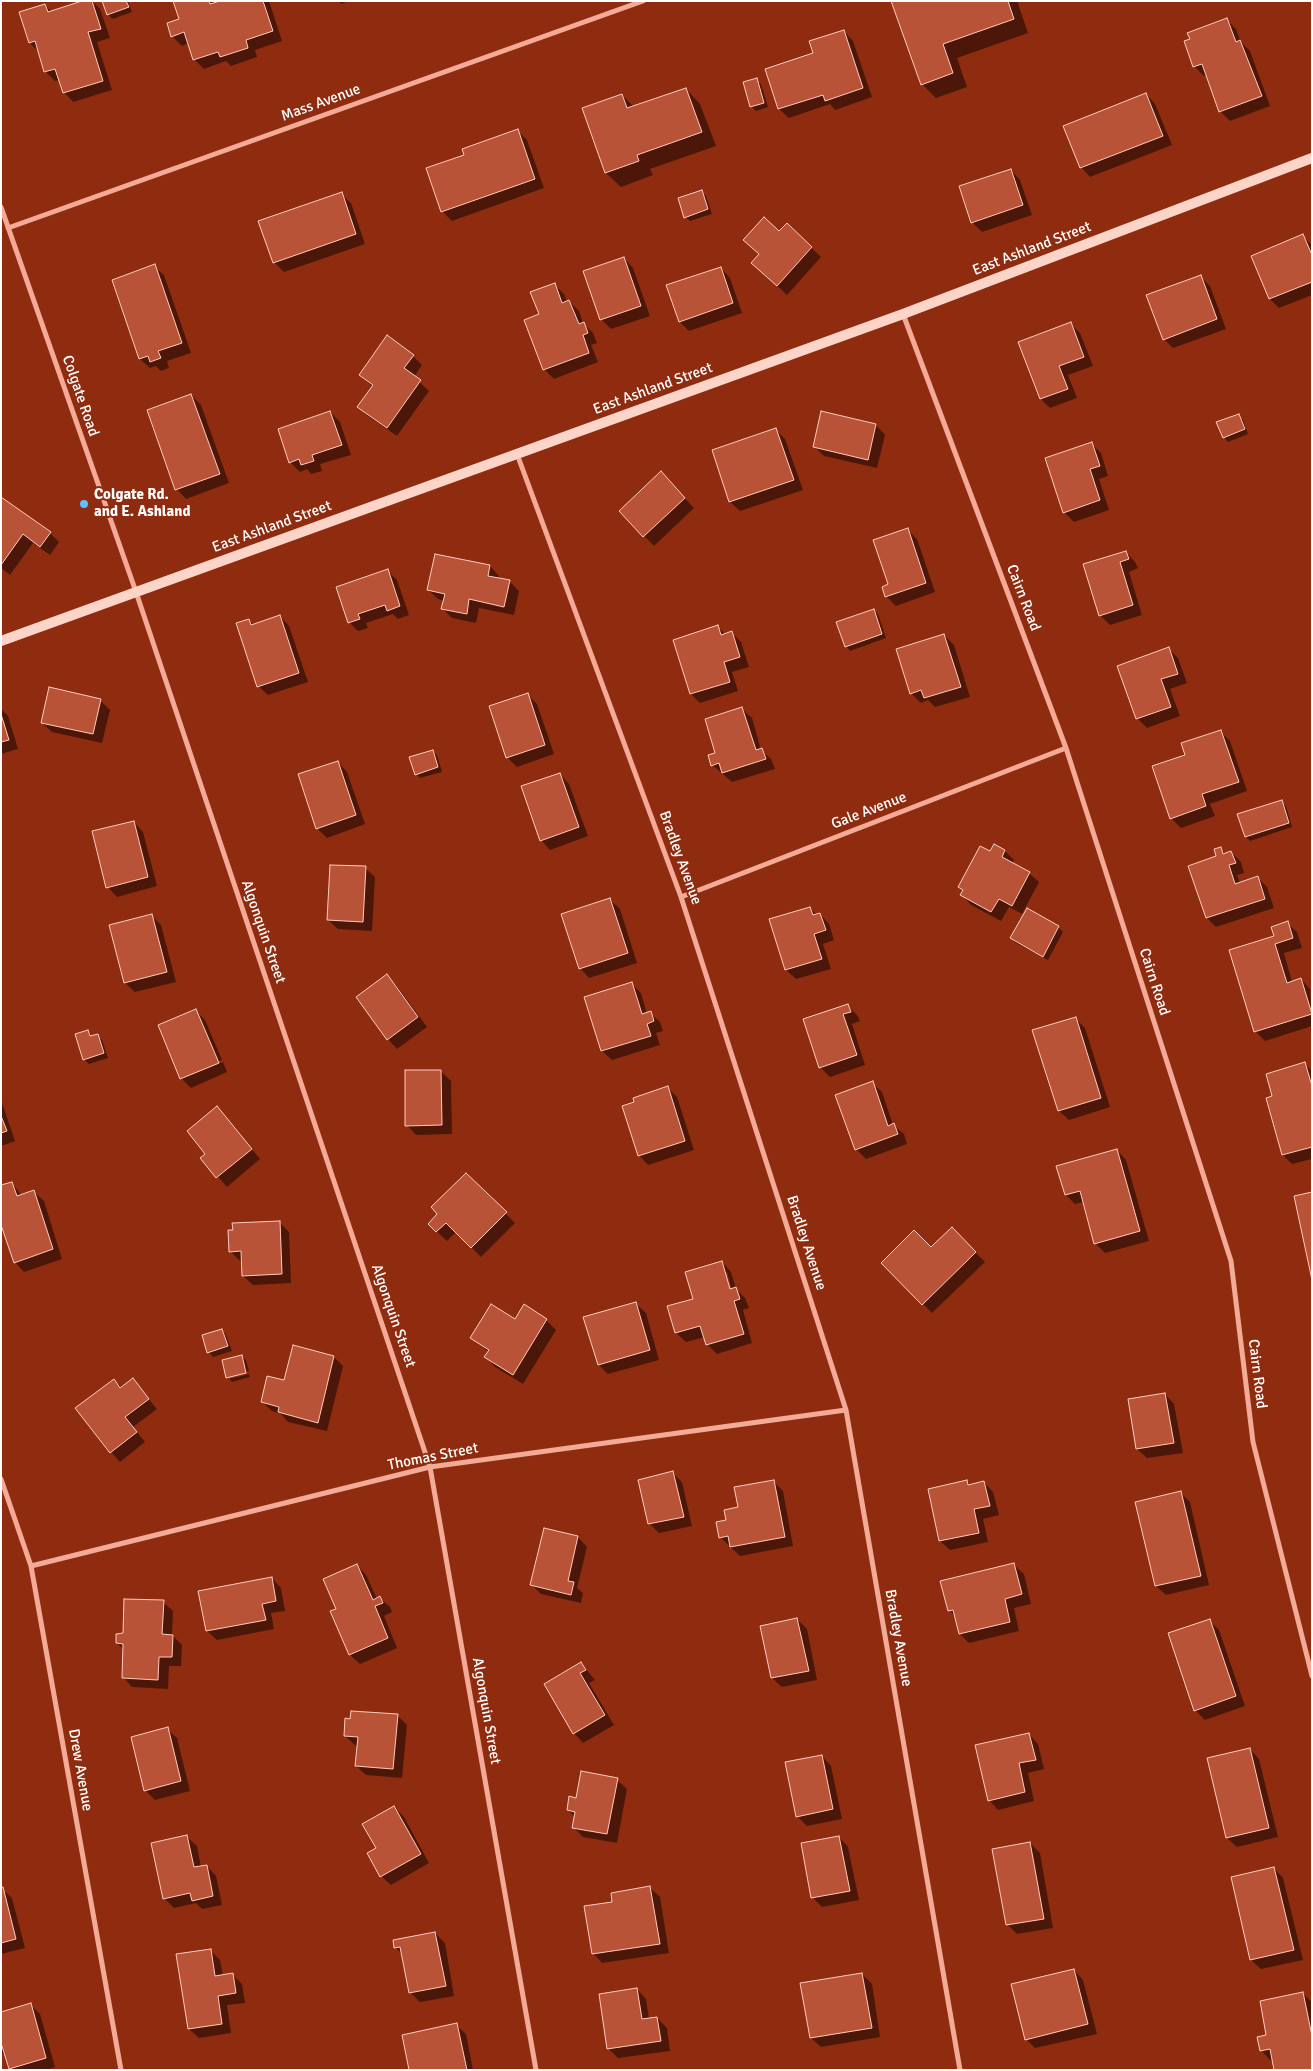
<!DOCTYPE html>
<style>
body{margin:0}
#map{position:relative;width:1313px;height:2071px;overflow:hidden;background:#8f2c10;font-family:Signika,sans-serif}
canvas{display:block}
.frame{position:absolute;inset:0;border:2px solid #fff;pointer-events:none}
</style>
<div id="map">
<canvas width="1313" height="2071"></canvas>
<div class="frame"></div>
</div>
<script>
const ctx = document.querySelector('canvas').getContext('2d');
ctx.lineJoin = 'round';
function paint(path, color) { ctx.fillStyle = color; ctx.fill(path, 'evenodd'); }
const poly = rows => new Path2D(rows.map(r => 'M' + r).join(''));
function trace(path, color, width, dash) { ctx.strokeStyle = color; ctx.lineWidth = width; ctx.lineCap = dash ? 'butt' : 'round'; ctx.setLineDash(dash || []); ctx.stroke(path); }
function drawText(font, color, halo, rows, align = 'center') {
  ctx.font = font + ' Signika,sans-serif'; ctx.lineWidth = 4; ctx.setLineDash([]); ctx.textBaseline = 'middle'; ctx.strokeStyle = halo; ctx.fillStyle = color; for (const [text, x, y, turn = 0] of rows) {
    ctx.save(); ctx.translate(x, y); ctx.rotate((+turn || 0) * Math.PI / 180); ctx.textAlign = isNaN(turn) ? turn : align; if (halo) ctx.strokeText(text, 0, 0); ctx.fillText(text, 0, 0); ctx.restore();
  }
}
paint(poly([
 [86,1,92,1,100,9,110,38,97,42,112,90,73,102,64,92,60,80,55,81,45,71,40,53,30,43,45,5,52,12],
 [103,1,128,1,132,12,113,19,108,15],
 [174,1,215,1,216,4,224,1,269,1,282,41,255,50,257,57,231,66,226,61,204,69,194,59,189,43,182,46,172,36,180,20],
 [339,1,349,1,341,4],
 [893,1,1017,1,1028,33,957,58,967,87,936,98,922,84],
 [1227,20,1236,29,1241,42,1250,51,1270,106,1230,121,1220,111,1207,75,1204,76,1194,66],
 [844,31,853,41,872,97,835,110,830,104,789,118,779,109],
 [756,79,761,84,768,107,756,111,751,106],
 [686,89,700,104,716,146,650,169,653,175,621,187,606,173,584,108,622,95,634,107],
 [1146,94,1155,104,1172,145,1090,177,1081,167],
 [517,130,527,140,544,188,452,221,442,211,465,156],
 [1011,170,1020,180,1032,215,982,232,972,222],
 [701,192,706,196,712,214,690,221,685,217],
 [341,194,351,203,365,244,284,272,274,262],
 [787,225,821,257,787,295,762,272],
 [1303,236,1312,245,1312,295,1279,308,1270,299,1252,257],
 [624,258,633,268,650,316,611,329,601,319],
 [154,266,164,275,191,353,167,361,169,368,161,371,156,366,150,368,140,359,113,281],
 [721,268,730,278,742,313,689,331,680,322],
 [1200,276,1210,286,1226,329,1173,348,1164,339],
 [554,284,564,294,567,302,569,301,579,311,583,323,593,333,597,343,591,345,598,362,554,379,544,369,540,315],
 [1071,324,1080,333,1093,366,1068,375,1077,398,1050,408,1041,399,1020,343],
 [413,356,422,365,414,377,429,391,397,436,368,416,359,407,373,387,360,375],
 [191,395,201,405,229,483,186,499,177,489],
 [330,412,340,422,351,455,320,464,322,471,311,474,307,469,300,472,290,462],
 [1238,415,1243,420,1248,434,1228,442,1224,437],
 [876,425,885,435,877,468,824,456,815,447],
 [776,430,785,439,803,490,740,511,730,502,713,450],
 [1091,443,1101,453,1108,476,1099,479,1109,510,1074,522,1064,512],
 [670,483,694,508,654,546,620,511],
 [1,499,50,533,59,542,50,555,33,543,10,575,1,568],
 [908,530,917,539,935,592,896,606,886,596],
 [1126,552,1135,562,1138,568,1129,572,1142,615,1110,625,1100,615,1085,565],
 [490,566,499,576,498,579,509,581,519,591,514,615,479,608,476,623,452,618,443,609,444,601,438,599,428,590],
 [388,571,397,580,409,615,398,619,393,614,366,623,368,628,358,631,349,622],
 [874,610,878,614,886,638,850,651,846,646],
 [280,616,289,626,308,682,268,695,258,686,249,620,254,625],
 [718,627,726,635,732,633,741,642,749,667,732,672,738,691,700,703,691,694,675,640],
 [944,635,954,645,970,697,935,707,928,700,921,703,911,693],
 [1169,649,1178,658,1187,683,1170,689,1180,716,1147,728,1137,718],
 [528,695,537,704,554,754,517,767,507,757],
 [100,700,110,710,102,743,52,732,42,723],
 [1,709,8,716,18,749,1,754],
 [742,709,752,718,761,750,771,759,775,769,732,782,712,765],
 [1220,731,1230,741,1247,791,1210,804,1215,816,1181,828,1171,818],
 [432,751,437,755,442,772,420,778,416,774],
 [338,762,347,772,365,824,327,838,317,828],
 [560,774,569,784,588,836,550,850,541,840],
 [1281,802,1286,806,1292,827,1250,841,1246,837],
 [134,822,143,832,157,886,117,897,108,887],
 [994,845,1005,851,1014,860,1012,864,1029,873,1039,882,1022,914,1009,907,1001,921,971,905,962,895],
 [1220,849,1226,854,1231,852,1241,862,1244,873,1237,875,1240,883,1257,877,1267,887,1274,908,1216,927,1207,918,1190,866,1218,857],
 [365,868,375,877,372,931,338,929,328,920],
 [610,900,620,909,637,963,589,978,580,968],
 [810,908,817,915,820,914,829,924,834,940,823,944,831,969,796,979,786,970,771,920],
 [151,915,161,925,176,982,135,992,125,983],
 [1287,923,1297,932,1302,948,1284,953,1292,982,1301,979,1310,989,1312,1026,1265,1041,1255,1031,1276,937],
 [1058,927,1063,932,1048,960,1016,943,1011,938],
 [387,976,396,985,427,1027,397,1049,388,1039],
 [631,983,641,993,647,1014,650,1013,660,1022,663,1031,656,1033,660,1045,612,1060,602,1051,586,997],
 [848,1006,857,1015,860,1021,852,1024,865,1065,830,1077,820,1067,805,1020],
 [196,1011,205,1020,222,1060,184,1076,184,1078,223,1062,227,1072,191,1088,181,1078],
 [1075,1018,1085,1028,1110,1107,1069,1120,1059,1111,1034,1031],
 [88,1031,92,1036,97,1035,102,1040,108,1058,89,1064,84,1059],
 [1305,1064,1312,1071,1312,1159,1292,1164,1283,1155,1274,1097],
 [441,1071,451,1081,452,1134,416,1135,407,1125],
 [872,1083,882,1092,893,1125,904,1134,907,1144,866,1159,856,1149],
 [668,1088,677,1097,694,1150,648,1165,639,1155],
 [1,1100,15,1141,1,1146],
 [217,1108,260,1159,227,1187,202,1158,207,1154],
 [1117,1150,1126,1160,1149,1241,1105,1253,1095,1243,1084,1202,1075,1204,1066,1195],
 [466,1174,515,1223,481,1257,456,1232,447,1241,429,1224,439,1214],
 [12,1183,22,1196,34,1192,44,1201,62,1259,24,1272,15,1262],
 [279,1222,289,1232,291,1283,253,1285,243,1276,242,1260,240,1261,230,1251],
 [952,1229,985,1262,932,1313,883,1263,931,1249],
 [722,1262,731,1272,736,1289,745,1298,749,1308,743,1310,752,1343,717,1354,707,1344,705,1337,686,1342,676,1333,668,1307,694,1300],
 [724,1272,727,1272,733,1294,731,1295],
 [636,1304,646,1313,659,1360,608,1374,599,1365],
 [524,1306,546,1320,556,1330,523,1384,495,1367,486,1357,489,1352,472,1338,516,1321],
 [222,1330,226,1335,232,1351,213,1357,209,1352],
 [241,1356,246,1360,249,1371,229,1376,229,1379,228,1378],
 [334,1357,343,1366,327,1431,288,1422,281,1414,272,1411,262,1402,285,1381],
 [249,1374,250,1377,232,1382,229,1379],
 [114,1380,122,1388,133,1380,157,1409,133,1427,145,1442,120,1462,111,1452],
 [1165,1394,1174,1404,1183,1453,1147,1458,1137,1449,1129,1400],
 [673,1473,682,1482,692,1526,659,1533,650,1524],
 [773,1481,783,1491,793,1546,740,1556,720,1537,727,1521,739,1508],
 [967,1481,971,1486,984,1482,993,1492,999,1515,983,1519,988,1542,950,1550,940,1541,929,1490],
 [1181,1493,1190,1502,1209,1585,1166,1595,1156,1586],
 [578,1537,587,1547,577,1588,583,1593,581,1603,541,1594,531,1584],
 [357,1565,366,1575,377,1599,380,1598,390,1607,392,1612,384,1616,397,1648,360,1664,350,1655,331,1612,337,1609],
 [1014,1565,1024,1574,1031,1604,1014,1608,1019,1631,969,1643,960,1634,956,1617,949,1610],
 [272,1578,281,1588,285,1611,271,1613,274,1629,217,1640,207,1631],
 [163,1602,173,1611,172,1635,182,1645,181,1666,169,1666,168,1689,132,1687,123,1677,124,1650,117,1643],
 [797,1619,807,1629,817,1680,782,1687,772,1678],
 [1209,1620,1219,1630,1245,1706,1205,1720,1195,1710],
 [581,1663,595,1680,589,1683,614,1725,583,1743,574,1733,546,1684],
 [397,1715,407,1725,402,1778,366,1775,356,1766,358,1746,355,1745,345,1736],
 [167,1729,177,1738,190,1791,155,1800,145,1790],
 [1029,1734,1038,1744,1044,1769,1028,1773,1034,1801,998,1810,989,1800],
 [1250,1749,1259,1759,1278,1837,1237,1847,1227,1838,1208,1759],
 [822,1756,831,1766,842,1819,807,1826,797,1816],
 [617,1780,627,1789,617,1843,583,1837,574,1828,576,1818,568,1810,577,1799],
 [394,1807,404,1817,429,1863,391,1885,381,1876,377,1849],
 [187,1837,197,1846,201,1867,207,1866,216,1876,222,1905,202,1909,196,1903,174,1908,164,1898],
 [839,1837,848,1847,859,1900,822,1907,813,1898],
 [1030,1843,1040,1853,1053,1928,1017,1934,1008,1925,994,1850],
 [1274,1868,1283,1878,1303,1960,1261,1969,1251,1960,1232,1878],
 [1,1888,12,1898,25,1948,1,1954],
 [650,1888,660,1897,669,1953,602,1963,593,1953],
 [435,1933,445,1943,454,1996,420,2002,410,1992,403,1955,396,1948,394,1941],
 [210,1950,220,1960,223,1976,232,1974,242,1984,245,2003,227,2005,231,2033,199,2038,189,2029],
 [1074,1970,1083,1980,1097,2034,1035,2048,1026,2039],
 [862,1974,872,1984,880,2037,821,2047,811,2038,802,1984],
 [637,1989,646,1999,649,2019,657,2018,667,2028,670,2051,618,2058,608,2048],
 [1302,1993,1312,2002,1312,2070,1270,2060,1261,2050,1268,2036],
 [31,2005,40,2014,55,2067,47,2070,12,2070,6,2053,1,2054,1,2013],
 [456,2025,466,2034,473,2070,411,2070]
]), '#0007');
const building = poly([
 [82,1,92,1,101,29,88,32,103,81,63,93,55,69,44,72,35,41,29,43,19,12,45,4,48,12,82,1],
 [102,1,126,1,129,7,107,15,102,1],
 [173,1,209,1,210,4,220,1,263,1,273,31,246,40,248,48,220,57,218,52,193,60,184,32,171,37,167,23,179,19,173,1],
 [891,1,1008,1,1014,19,943,44,953,73,921,85,891,1],
 [1227,18,1236,42,1240,40,1262,96,1219,112,1202,64,1193,67,1184,41,1190,39,1187,33,1227,18],
 [844,30,863,88,825,101,823,95,778,109,765,69,813,53,809,41,844,30],
 [757,78,764,103,750,107,743,82,757,78],
 [686,88,702,132,637,155,639,161,605,173,582,108,622,94,627,108,686,88],
 [1146,93,1163,136,1080,168,1063,126,1146,93],
 [518,129,535,179,441,212,426,168,464,155,462,149,518,129],
 [1011,169,1023,205,971,223,959,186,1011,169],
 [702,190,708,209,684,218,678,198,702,190],
 [342,192,356,234,273,263,258,221,342,192],
 [764,217,779,231,787,223,812,247,777,286,751,263,759,254,743,240,764,217],
 [1303,234,1312,255,1312,282,1269,299,1251,256,1303,234],
 [624,257,641,306,600,320,583,271,624,257],
 [155,264,182,343,158,351,161,358,150,362,148,356,139,359,112,280,155,264],
 [721,267,733,303,679,322,666,285,721,267],
 [1201,275,1217,319,1163,340,1146,295,1201,275],
 [555,283,562,303,569,300,579,324,584,322,588,333,583,335,589,353,543,370,524,320,539,314,530,292,555,283],
 [1071,322,1084,357,1059,366,1068,389,1040,399,1018,342,1071,322],
 [387,335,414,355,404,368,421,380,387,428,357,407,373,385,359,375,387,335],
 [191,394,220,474,175,490,147,410,191,394],
 [330,411,342,445,312,455,314,461,301,465,299,459,289,463,278,429,330,411],
 [821,411,876,424,868,460,813,447,821,411],
 [1239,414,1245,429,1223,438,1216,422,1239,414],
 [776,428,794,480,729,502,712,450,776,428],
 [1092,442,1100,466,1090,469,1100,500,1063,513,1045,458,1092,442],
 [661,471,685,498,643,537,619,511,661,471],
 [1,497,51,532,40,547,23,534,1,565,1,497],
 [908,528,926,583,885,597,882,587,888,584,873,540,908,528],
 [1126,551,1129,559,1120,562,1133,605,1099,616,1083,564,1126,551],
 [435,554,490,565,488,576,510,580,504,607,469,599,467,614,441,609,445,594,427,590,435,554],
 [388,569,400,606,387,611,385,605,358,614,360,619,348,623,336,587,388,569],
 [874,609,882,634,845,647,836,622,874,609],
 [280,615,299,673,257,687,236,623,249,619,251,625,280,615],
 [718,625,721,635,732,631,740,657,724,662,730,682,690,694,673,640,718,625],
 [944,634,961,687,924,698,921,690,910,694,896,649,944,634],
 [1169,647,1178,674,1161,679,1171,707,1136,719,1117,666,1169,647],
 [49,687,101,699,93,734,41,723,49,687],
 [528,693,545,745,506,758,489,706,528,693],
 [742,707,756,750,762,748,766,759,722,773,719,763,711,766,708,755,715,753,705,719,742,707],
 [1,714,9,740,1,742,1,714],
 [1221,730,1239,782,1202,794,1206,806,1170,819,1152,766,1185,755,1181,743,1221,730],
 [433,750,438,767,415,775,409,757,433,750],
 [338,761,356,815,316,829,298,774,338,761],
 [560,773,579,827,540,841,521,786,560,773],
 [1282,800,1289,823,1245,837,1237,814,1282,800],
 [134,821,148,877,106,888,92,831,134,821],
 [994,844,1005,850,1002,857,1030,872,1012,906,999,899,991,912,960,895,963,890,958,887,980,846,990,851,994,844],
 [1221,847,1223,854,1231,851,1236,863,1229,865,1235,884,1258,876,1265,899,1206,918,1188,866,1216,856,1214,849,1221,847],
 [330,865,366,866,363,922,327,920,330,865],
 [610,898,628,953,579,969,561,914,610,898],
 [810,907,813,915,820,913,826,930,814,934,822,959,785,970,769,919,810,907],
 [1027,908,1059,926,1043,957,1010,938,1027,908],
 [152,914,167,972,124,983,109,925,152,914],
 [1288,921,1293,938,1275,944,1287,983,1301,978,1312,1014,1254,1032,1229,950,1274,936,1271,927,1288,921],
 [387,974,418,1017,387,1040,356,997,387,974],
 [632,982,642,1014,651,1011,654,1021,647,1024,651,1036,601,1051,584,997,632,982],
 [848,1004,851,1012,843,1014,857,1055,819,1068,803,1019,848,1004],
 [196,1009,219,1063,180,1079,158,1025,196,1009],
 [1076,1017,1101,1098,1058,1111,1032,1030,1076,1017],
 [88,1030,90,1036,98,1034,104,1053,83,1060,75,1034,88,1030],
 [1305,1062,1312,1086,1312,1147,1282,1155,1266,1098,1272,1096,1266,1074,1305,1062],
 [405,1070,441,1070,442,1125,405,1126,405,1070],
 [873,1081,888,1126,894,1123,898,1134,855,1150,835,1095,873,1081],
 [668,1086,685,1141,638,1156,622,1106,634,1102,633,1098,668,1086],
 [217,1106,252,1149,216,1178,200,1158,205,1154,187,1131,217,1106],
 [1,1116,7,1131,1,1133,1,1116],
 [1117,1149,1140,1231,1094,1244,1080,1191,1065,1195,1056,1166,1117,1149],
 [466,1173,507,1212,471,1248,446,1223,436,1232,428,1224,437,1214,431,1207,466,1173],
 [12,1182,17,1196,34,1190,53,1249,14,1263,1,1225,1,1185,12,1182],
 [1312,1192,1312,1280,1294,1196,1312,1192],
 [280,1221,282,1274,242,1276,241,1251,229,1252,228,1230,233,1230,232,1223,280,1221],
 [952,1227,976,1252,922,1305,881,1263,914,1230,931,1247,952,1227],
 [722,1261,730,1289,736,1287,740,1299,734,1301,744,1334,706,1345,700,1326,675,1333,667,1306,693,1299,685,1272,722,1261],
 [636,1302,650,1350,598,1365,583,1317,636,1302],
 [491,1304,515,1319,524,1304,547,1319,513,1375,484,1357,489,1350,470,1338,491,1304],
 [222,1329,228,1346,207,1353,202,1335,222,1329],
 [293,1345,334,1356,318,1423,278,1412,279,1407,261,1402,267,1376,284,1380,293,1345],
 [242,1355,246,1373,226,1378,222,1360,242,1355],
 [133,1378,149,1399,125,1417,137,1432,110,1453,75,1408,114,1379,120,1388,133,1378],
 [1165,1393,1174,1443,1136,1449,1128,1399,1165,1393],
 [673,1471,684,1517,648,1524,638,1480,673,1471],
 [774,1480,785,1537,730,1547,728,1536,719,1538,716,1522,726,1520,724,1510,738,1507,734,1487,774,1480],
 [967,1480,968,1485,984,1481,990,1506,974,1509,979,1533,939,1541,928,1489,967,1480],
 [1181,1491,1201,1576,1155,1586,1135,1502,1181,1491],
 [544,1528,578,1536,568,1581,574,1582,571,1595,530,1585,544,1528],
 [1014,1563,1022,1594,1005,1599,1010,1622,959,1634,953,1610,948,1611,940,1581,1014,1563],
 [357,1564,373,1600,380,1596,383,1603,375,1606,388,1638,349,1655,330,1611,336,1609,323,1579,357,1564],
 [272,1577,276,1601,262,1604,266,1620,206,1631,198,1591,272,1577],
 [124,1599,164,1600,162,1634,173,1635,172,1657,159,1657,158,1680,122,1678,123,1644,116,1643,116,1634,123,1633,124,1599],
 [797,1618,809,1671,771,1678,760,1626,797,1618],
 [1210,1619,1236,1696,1194,1711,1168,1633,1210,1619],
 [581,1662,586,1670,580,1673,605,1715,573,1734,544,1684,581,1662],
 [351,1711,398,1714,393,1769,355,1766,358,1737,344,1736,345,1718,350,1719,351,1711],
 [168,1727,181,1781,144,1791,131,1737,168,1727],
 [1029,1733,1036,1760,1019,1763,1025,1792,988,1801,975,1745,1029,1733],
 [1250,1748,1269,1828,1226,1838,1207,1758,1250,1748],
 [822,1755,833,1809,796,1817,785,1762,822,1755],
 [581,1771,618,1778,607,1834,572,1828,575,1812,567,1810,569,1796,576,1798,581,1771],
 [394,1806,421,1854,380,1877,367,1853,376,1848,362,1824,394,1806],
 [187,1835,194,1867,207,1865,213,1896,192,1901,190,1893,163,1899,151,1843,187,1835],
 [839,1836,850,1891,811,1898,801,1843,839,1836],
 [1030,1842,1044,1919,1006,1925,992,1849,1030,1842],
 [1274,1867,1294,1950,1250,1960,1231,1877,1274,1867],
 [650,1886,660,1944,592,1954,584,1906,612,1902,611,1893,650,1886],
 [1,1887,3,1887,16,1939,1,1943,1,1887],
 [435,1932,446,1986,409,1993,400,1947,394,1948,393,1940,435,1932],
 [211,1949,215,1976,233,1973,236,1993,218,1996,222,2024,188,2029,176,1954,211,1949],
 [1074,1969,1088,2024,1025,2040,1011,1984,1074,1969],
 [862,1973,872,2028,810,2038,800,1983,862,1973],
 [637,1988,642,2019,657,2017,661,2041,607,2049,599,1994,637,1988],
 [1303,1992,1312,2036,1312,2070,1274,2070,1270,2049,1260,2051,1257,2037,1266,2035,1260,2001,1303,1992],
 [31,2003,46,2058,9,2069,1,2043,1,2012,31,2003],
 [457,2023,467,2070,409,2070,402,2035,457,2023]
]);
paint(building, '#b85338');
trace(building, '#fdccc0', 1);
trace(poly([
 [1,207,136,592,430,1467,536,2070],
 [8,228,643,1],
 [903,314,1066,748,1231,1261,1253,1442,1312,1676],
 [517,454,681,897,846,1410,960,2070],
 [681,897,1066,748],
 [1,1479,31,1566,121,2070],
 [31,1566,430,1467,846,1410]
]), '#f3ab98', 5);
trace(poly([
 [1,641,903,314,1312,158]
]), '#fdd4c8', 10);
for (const [x, y, r, color] of [
 [84,504,5,"#5ac2ff"]
]) { const dot = new Path2D(); dot.arc(x, y, r, 0, 2 * Math.PI); ctx.fillStyle = color; ctx.fill(dot); trace(dot, '#8f2c10', 2); }
drawText('15px', '#fff', '#8f2c10', [
 ["Mass Avenue",321,103,-20],
 ["East Ashland Street",1032,249,-21],
 ["East Ashland Street",653,389,-20],
 ["Colgate Road",80,396,71],
 ["East Ashland Street",272,527,-20],
 ["Cairn Road",1023,598,69],
 ["Gale Avenue",869,811,-21],
 ["Bradley Avenue",680,858,70],
 ["Algonquin Street",263,932,71],
 ["Cairn Road",1154,982,72],
 ["Bradley Avenue",806,1243,72],
 ["Algonquin Street",393,1316,71],
 ["Cairn Road",1257,1374,83],
 ["Thomas Street",433,1457,-11],
 ["Bradley Avenue",898,1638,80],
 ["Algonquin Street",486,1711,80],
 ["Drew Avenue",80,1770,80]
]);
drawText('bold 15px', '#fff', '#8f2c10', [
 ["Colgate Rd.",94,495],
 ["and E. Ashland",94,512]
], 'left');
</script>
